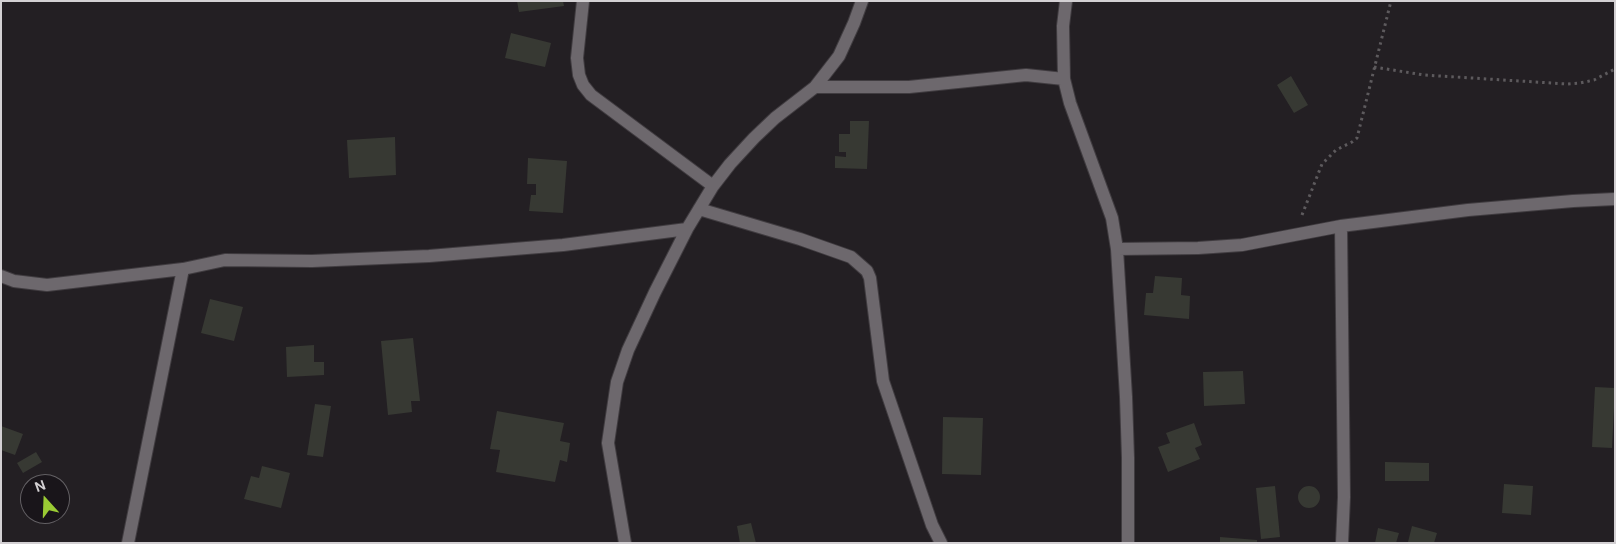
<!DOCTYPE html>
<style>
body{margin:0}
#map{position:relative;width:1616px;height:544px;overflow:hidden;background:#231f23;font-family:"DM Sans",sans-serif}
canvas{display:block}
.frame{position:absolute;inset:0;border:2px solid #d3d0d3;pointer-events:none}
.north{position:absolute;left:20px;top:474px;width:50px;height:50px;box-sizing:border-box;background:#19151a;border:1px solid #636064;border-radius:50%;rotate:340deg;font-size:14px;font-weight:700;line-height:20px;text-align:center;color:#d3d0d3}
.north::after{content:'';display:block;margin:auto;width:18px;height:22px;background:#9acb34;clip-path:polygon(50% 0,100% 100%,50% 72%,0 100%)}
</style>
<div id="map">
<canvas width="1616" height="544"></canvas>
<div class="frame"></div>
<div class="north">N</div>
</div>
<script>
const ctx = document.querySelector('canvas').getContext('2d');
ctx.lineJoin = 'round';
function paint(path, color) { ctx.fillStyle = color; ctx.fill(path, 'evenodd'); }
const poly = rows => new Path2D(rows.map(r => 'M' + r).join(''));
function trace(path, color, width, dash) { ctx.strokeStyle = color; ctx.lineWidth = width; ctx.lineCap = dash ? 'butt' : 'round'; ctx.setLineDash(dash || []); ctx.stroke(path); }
paint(poly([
 [517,1,563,1,564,6,519,12],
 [511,33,551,43,545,67,505,58],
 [1291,76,1308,105,1294,113,1277,85],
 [850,121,869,121,867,169,835,168,835,156,846,157,846,152,839,152,839,134,850,134],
 [395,137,396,175,349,178,347,140],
 [528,158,567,161,563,213,529,211,531,195,536,195,536,184,527,184],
 [1155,276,1182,278,1181,295,1190,296,1189,319,1144,315,1146,293,1153,293],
 [210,299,243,307,234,341,201,333],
 [413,338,420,401,411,401,412,412,388,415,381,341],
 [314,345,314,362,324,362,324,375,287,377,286,347],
 [1243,371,1245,404,1204,406,1203,372],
 [1595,387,1615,388,1612,448,1592,447],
 [315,404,331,406,323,457,307,455],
 [497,411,564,423,560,441,570,443,567,462,560,460,555,482,496,472,500,450,490,449],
 [943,417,983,418,981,475,942,474],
 [1194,423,1202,445,1195,448,1200,459,1168,472,1158,447,1170,443,1166,433],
 [1,426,23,434,15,455,1,450],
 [36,452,42,462,23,473,17,463],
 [1385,462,1429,463,1429,481,1385,481],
 [262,466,290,473,281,508,244,499,251,476,259,478],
 [1504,484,1533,486,1531,515,1502,513],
 '1298 497a11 11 0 1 1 22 0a11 11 0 1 1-22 0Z',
 [1275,486,1280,537,1261,539,1256,488],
 [751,523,756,543,740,543,737,526],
 [1412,526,1437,533,1434,543,1408,542],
 [1378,528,1399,533,1396,543,1375,543],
 [1220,537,1257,540,1257,543,1220,543]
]), '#373933');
const minor = poly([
 [583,1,577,58,579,75,583,85,591,95,713,186],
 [1066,1,1063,26,1064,79,1070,103,1112,218,1117,249,1126,397,1128,458,1128,543],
 [815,87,909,87,1026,75,1064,79],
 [699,209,800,239,851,257,867,271,870,278,883,381,932,525,941,543],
 [1341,226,1344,497,1342,543],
 [1117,249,1198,248,1242,245,1341,226,1468,210,1573,201,1615,199],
 [1,276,14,281,47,285,183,269,225,260,312,261,429,256,563,245,687,229],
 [128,543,183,269],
 [625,543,608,443,617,382,628,350,655,292,687,229,713,186,730,164,754,138,775,118,815,87,839,56,854,23,862,1]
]);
trace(minor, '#403c40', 14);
trace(poly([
 [1374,67,1424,75,1567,84,1580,83,1594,80,1615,69],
 [1302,215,1322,164,1336,150,1352,142,1357,138,1391,1]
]), '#5d5a5d', 3, [2.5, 4]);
trace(minor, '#6d686d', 12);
</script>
